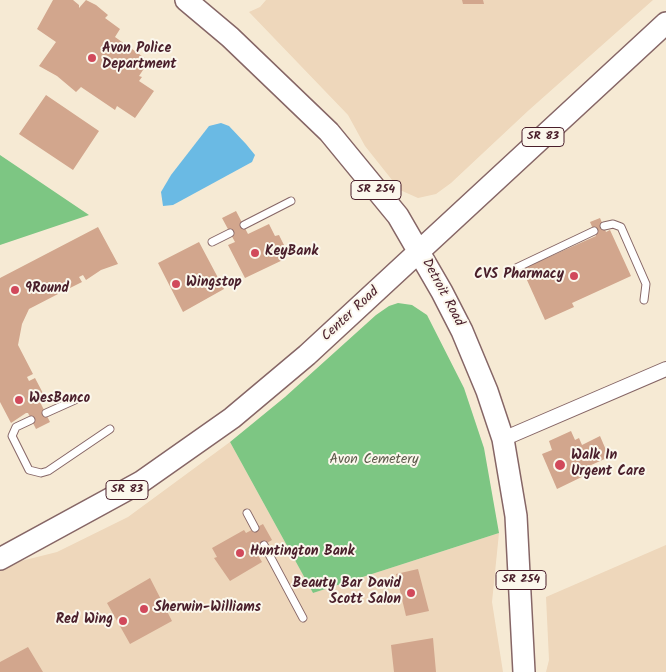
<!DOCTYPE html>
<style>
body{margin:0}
canvas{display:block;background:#f6ead4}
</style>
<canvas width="666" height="672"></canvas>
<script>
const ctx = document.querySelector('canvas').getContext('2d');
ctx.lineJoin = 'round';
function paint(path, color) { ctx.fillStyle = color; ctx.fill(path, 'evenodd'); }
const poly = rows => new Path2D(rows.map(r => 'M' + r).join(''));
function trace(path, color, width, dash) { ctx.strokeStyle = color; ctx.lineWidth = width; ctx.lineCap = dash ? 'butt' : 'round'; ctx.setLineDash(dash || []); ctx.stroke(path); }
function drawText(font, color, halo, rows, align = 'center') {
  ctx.font = font + ' Kalam,sans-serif'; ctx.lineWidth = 4; ctx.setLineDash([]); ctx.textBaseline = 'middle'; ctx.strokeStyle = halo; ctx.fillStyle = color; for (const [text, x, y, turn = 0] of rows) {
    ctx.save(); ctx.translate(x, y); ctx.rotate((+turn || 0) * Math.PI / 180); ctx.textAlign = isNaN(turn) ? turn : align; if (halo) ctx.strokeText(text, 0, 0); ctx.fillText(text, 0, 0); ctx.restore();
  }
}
paint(poly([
 [266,0,653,0,529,110,451,183,436,194,418,198,400,190,365,146,348,115,249,12,260,7],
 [230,442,313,593,499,533,492,602,503,672,0,672,0,571,21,561,57,552,128,517],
 [666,545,666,672,546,672,549,660,546,597]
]), '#eed7bb');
paint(poly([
 [0,155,89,215,0,245],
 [398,303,412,305,427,315,464,388,484,448,499,533,313,593,230,442,285,397,376,315,389,306]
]), '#7dc683');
paint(poly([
 [221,123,229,126,246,144,255,155,252,162,173,205,163,206,161,192,171,175,209,126]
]), '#6abae4');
paint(poly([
 [53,0,73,0,79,5,79,8,86,0,96,5,108,15,105,18,120,29,115,37,149,61,139,76,142,77,139,81,154,91,135,118,117,106,115,110,81,87,76,92,57,76,39,66,56,42,37,29],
 [462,0,483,0,484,4,463,4],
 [46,95,99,131,73,170,19,134],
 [236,211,248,234,269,224,275,236,279,235,284,245,281,247,287,258,245,278,228,245,235,242,222,218],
 [600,218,606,232,610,230,631,276,572,303,574,307,545,320,522,269,596,236,590,222],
 [98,227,118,264,101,270,86,280,83,275,79,277,82,282,62,292,60,287,55,289,58,294,29,309,22,324,18,345,33,374,27,377,29,381,35,378,45,397,39,400,50,422,36,429,28,413,26,413,11,423,0,402,0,278],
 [199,242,224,289,183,312,158,263],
 [571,431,575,440,579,438,582,445,600,436,609,457,589,466,592,472,557,489,542,454,552,450,549,441],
 [263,524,272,540,255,550,262,562,230,581,214,558,217,557,212,548,244,530,246,533],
 [418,569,429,611,406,616,396,574],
 [150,578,172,621,130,644,107,603],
 [433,638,436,672,394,672,391,645],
 [28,647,43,672,0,672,0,662]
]), '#d2a68d');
const lane = poly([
 [244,225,291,201],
 [604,226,613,224,621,227,646,284,644,300],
 [212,242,230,233],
 [516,268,594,231],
 [46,413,75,400],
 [31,420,16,427,12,436,29,470,41,473,48,471,110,429],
 [247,513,255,528],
 [264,545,303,618]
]);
const street = poly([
 [503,439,666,369]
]);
const primary = poly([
 [186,0,230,37,329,132,398,216,442,292,462,331,487,391,503,439,516,516,524,672],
 [0,559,141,482,232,418,307,355,666,23]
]);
trace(lane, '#866666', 9);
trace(street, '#866666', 16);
trace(primary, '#866666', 24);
trace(lane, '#fff', 7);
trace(street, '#fff', 14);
trace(primary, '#fff', 21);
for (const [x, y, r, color] of [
 [92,58,5,"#d1495b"],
 [255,253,5,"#d1495b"],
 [574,276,5,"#d1495b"],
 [176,284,5,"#d1495b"],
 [15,290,5,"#d1495b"],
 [19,400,5,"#d1495b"],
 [560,465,6,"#d1495b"],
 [240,553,5,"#d1495b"],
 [411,593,5,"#d1495b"],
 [144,609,5,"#d1495b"],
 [123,621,5,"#d1495b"]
]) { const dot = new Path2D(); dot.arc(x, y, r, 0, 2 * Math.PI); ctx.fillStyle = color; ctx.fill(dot); trace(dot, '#fbf7ec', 2); }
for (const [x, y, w] of [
 [543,137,42],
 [376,190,50],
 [127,490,42],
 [521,580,50]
]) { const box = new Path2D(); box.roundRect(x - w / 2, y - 9.5, w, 19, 4); ctx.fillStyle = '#fbf7ec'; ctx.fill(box); trace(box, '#4a1f2b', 1); }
drawText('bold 12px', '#4a1f2b', null, [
 ["SR 83",543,137],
 ["SR 254",376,190],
 ["SR 83",127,490],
 ["SR 254",521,580]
]);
drawText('bold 14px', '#4a1f2b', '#fbf7ec', [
 ["Avon Police",102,50],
 ["Department",102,66],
 ["KeyBank",265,253],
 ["CVS Pharmacy",564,276,"right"],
 ["Wingstop",186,284],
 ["9Round",25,290],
 ["WesBanco",29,400],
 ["Walk In",571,457],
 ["Urgent Care",571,473],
 ["Huntington Bank",250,553],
 ["Beauty Bar David",401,585,"right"],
 ["Scott Salon",401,601,"right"],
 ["Sherwin-Williams",154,609],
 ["Red Wing",113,621,"right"]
], 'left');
drawText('14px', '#4a1f2b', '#fbf7ec', [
 ["Detroit Road",442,293,62],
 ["Center Road",351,315,-43]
]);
drawText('14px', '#5c594a', '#fbf7ec', [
 ["Avon Cemetery",374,461]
]);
</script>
